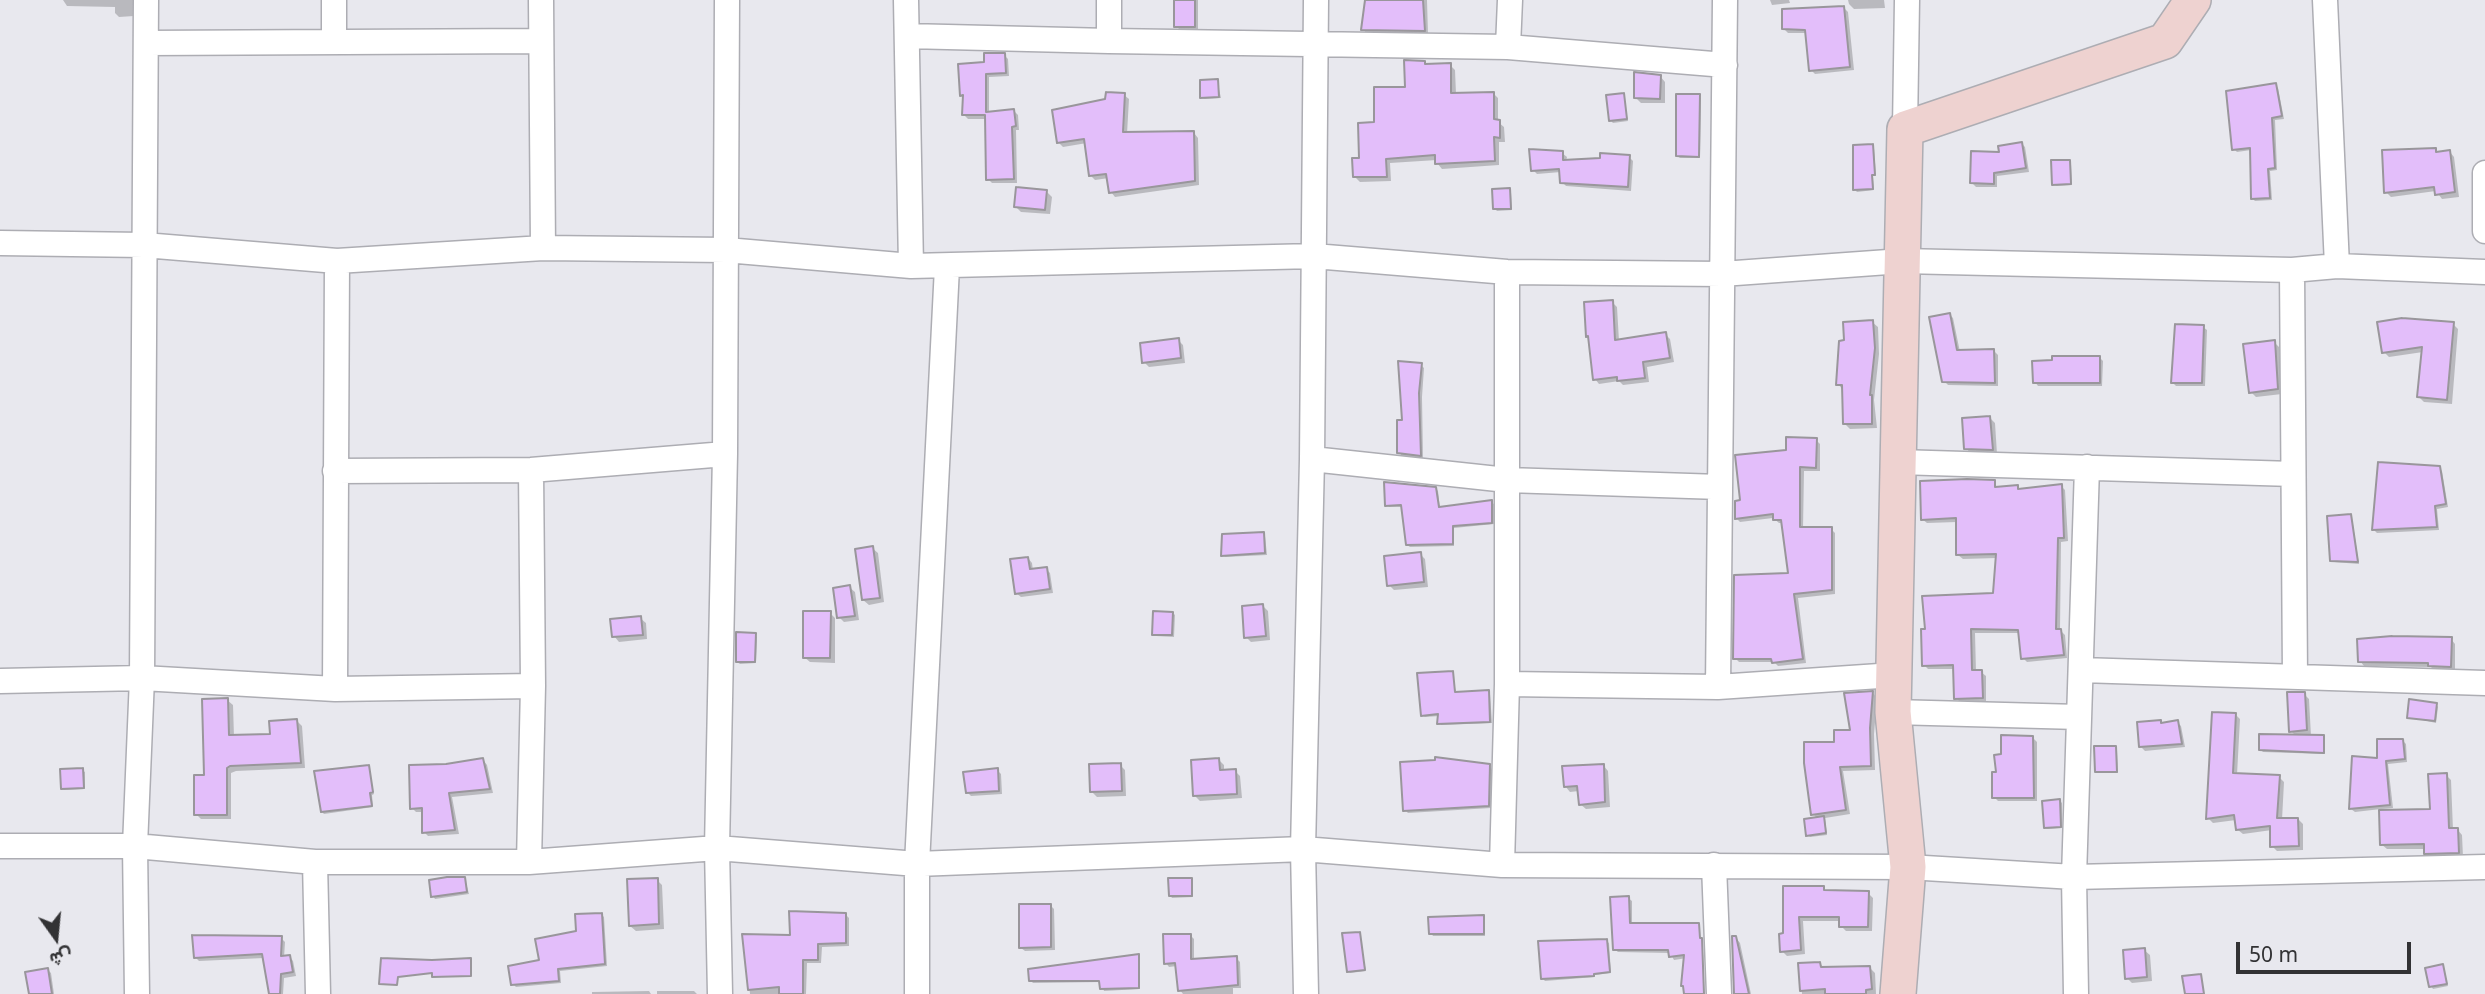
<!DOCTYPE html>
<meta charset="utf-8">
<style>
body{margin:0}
#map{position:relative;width:2485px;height:994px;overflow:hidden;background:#e8e8ee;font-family:"Noto Sans",Vazirmatn,sans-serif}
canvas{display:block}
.north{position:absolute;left:21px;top:903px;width:70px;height:70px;-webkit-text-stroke:5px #e8e8ee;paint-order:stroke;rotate:165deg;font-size:19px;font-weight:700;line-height:28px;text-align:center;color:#323234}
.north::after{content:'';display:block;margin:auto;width:24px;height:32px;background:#323234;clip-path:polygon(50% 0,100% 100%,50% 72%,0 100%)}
.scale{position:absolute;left:2236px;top:942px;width:175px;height:32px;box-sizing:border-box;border:4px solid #323234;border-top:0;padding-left:9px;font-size:21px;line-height:24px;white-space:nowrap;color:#323234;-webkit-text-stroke:5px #e8e8ee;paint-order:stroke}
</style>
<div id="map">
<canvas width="2485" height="994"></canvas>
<div class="north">ش</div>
<div class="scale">50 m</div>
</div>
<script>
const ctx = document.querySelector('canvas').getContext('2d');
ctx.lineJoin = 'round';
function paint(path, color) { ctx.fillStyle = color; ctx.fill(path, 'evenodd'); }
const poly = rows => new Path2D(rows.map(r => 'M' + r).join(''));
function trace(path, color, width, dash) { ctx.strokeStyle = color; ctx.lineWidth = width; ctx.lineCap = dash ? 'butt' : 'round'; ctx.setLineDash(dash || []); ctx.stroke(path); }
paint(poly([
 [63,0,134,0,134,16,119,17,115,13,115,7,67,6],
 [1175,0,1198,0,1198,31,1180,30,1176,26],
 [1366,0,1427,0,1428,34,1367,34,1363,29],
 [1770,0,1789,0,1790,3,1772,5],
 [1848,0,1884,0,1885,8,1854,9,1849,4],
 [1844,8,1848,12,1854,70,1815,74,1811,70,1808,33,1788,33,1784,29],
 [1004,55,1008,59,1009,76,989,77,989,114,1014,111,1018,115,1019,130,1016,130,1017,183,992,183,988,179,986,119,968,119,964,115,965,97,962,95,986,64],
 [1424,62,1428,66,1450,65,1455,70,1456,94,1493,93,1498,98,1498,122,1504,127,1505,142,1499,142,1499,165,1442,169,1437,163,1437,160,1390,163,1391,181,1360,182,1355,177,1376,124,1407,89],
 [1660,76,1665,82,1665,103,1641,103,1636,98],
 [1217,81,1221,98,1204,99,1202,97],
 [2275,85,2278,88,2284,119,2275,120,2277,170,2270,171,2272,200,2255,201,2252,198,2251,150,2237,152,2234,149],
 [1124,95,1129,99,1127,134,1194,133,1198,138,1199,185,1115,197,1111,192,1109,178,1095,180,1091,176,1087,143,1063,147,1059,143],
 [1623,95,1628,121,1613,123,1611,121],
 [1699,96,1701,98,1700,158,1680,158,1677,156],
 [2021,143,2025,147,2029,172,1997,176,1997,187,1976,187,1972,183,2001,154],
 [1872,145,1874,148,1876,176,1873,176,1874,190,1857,192,1855,190],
 [2435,149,2439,154,2450,152,2454,157,2459,197,2442,199,2436,191,2391,197,2386,192],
 [1562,153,1567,157,1566,161,1629,157,1633,161,1631,191,1566,186,1562,182,1561,172,1537,174,1533,170],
 [2069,162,2071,164,2072,185,2056,186,2054,184],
 [1509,190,1511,192,1512,210,1497,211,1495,209],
 [1047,192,1052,197,1050,214,1021,212,1016,207],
 [1612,302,1617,307,1619,341,1665,334,1670,339,1674,362,1647,367,1649,382,1623,385,1619,381,1599,384,1595,379,1590,338,1588,336],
 [1949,314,1953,318,1960,352,1994,351,1998,355,1998,386,1948,385,1944,381],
 [1872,322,1878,327,1879,354,1874,400,1877,428,1850,429,1844,423,1843,390,1838,384],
 [2453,324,2458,329,2452,404,2424,402,2419,397,2423,352,2389,357,2384,352],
 [2203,327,2207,330,2205,386,2176,386,2173,383],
 [1178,340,1183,345,1185,363,1149,367,1144,362],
 [2274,342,2279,347,2282,394,2256,397,2251,392],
 [2099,357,2103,361,2102,386,2038,386,2035,382],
 [1421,365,1424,368,1422,397,1423,458,1402,456,1399,452,1404,422],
 [1990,418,1995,423,1997,454,1971,454,1966,448],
 [1816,440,1820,444,1820,471,1804,471,1803,529,1831,529,1835,533,1835,594,1798,598,1806,663,1778,666,1774,662,1739,662,1735,658,1790,574,1783,523,1779,523,1773,518,1740,522,1736,518,1742,502,1788,451],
 [2439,468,2442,471,2448,507,2437,509,2439,530,2377,533,2374,530],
 [1994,482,1998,489,2017,486,2021,491,2061,486,2065,490,2068,541,2061,542,2060,630,2065,635,2067,658,2027,662,2023,658,2020,633,1975,633,1976,672,1981,672,1986,676,1986,702,1960,702,1956,698,1955,669,1928,669,1924,665,1994,595,1997,558,1963,559,1958,555,1957,522,1927,523,1922,519],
 [1436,489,1438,491,1440,509,1491,502,1494,504,1494,524,1454,528,1454,546,1410,547,1407,545,1403,507,1389,507,1387,505],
 [2350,516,2352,518,2359,564,2334,562,2331,560],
 [1263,534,1265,536,1267,555,1225,557,1223,555],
 [872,548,878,553,884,602,869,605,863,600],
 [1420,554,1425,559,1428,587,1394,590,1389,585],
 [1028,558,1032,563,1033,571,1046,569,1050,573,1053,593,1021,597,1016,593],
 [849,587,855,592,859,620,844,622,839,617],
 [1263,606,1268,611,1270,640,1251,642,1246,637],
 [830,613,835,618,835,663,810,662,804,657],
 [1173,613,1175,615,1174,637,1156,636,1154,634],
 [640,618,646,623,647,639,619,642,614,636],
 [755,635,757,637,756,663,740,664,737,662],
 [2451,639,2455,644,2455,671,2434,670,2431,667,2364,666,2360,661],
 [1452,672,1456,693,1488,692,1490,694,1492,723,1441,725,1440,716,1425,717,1422,715],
 [1873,693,1877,698,1874,734,1875,770,1843,771,1850,814,1825,818,1827,835,1810,837,1808,835,1817,818,1813,814,1836,744,1852,732],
 [2304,694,2309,699,2311,736,2323,736,2325,739,2325,754,2263,752,2260,749,2296,736,2291,731],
 [227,700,233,705,234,737,272,735,297,721,302,726,305,768,236,771,231,773,231,819,201,819,196,814],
 [2436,704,2438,707,2436,723,2409,717],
 [2235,714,2240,719,2237,775,2279,777,2284,782,2282,820,2298,819,2303,824,2303,850,2277,851,2272,846,2272,830,2243,834,2238,830,2236,820,2213,823,2208,818],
 [2160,722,2163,724,2177,722,2181,726,2185,747,2145,751,2141,747],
 [2033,738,2037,742,2037,801,1998,801,1994,797,2003,756],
 [2402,740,2406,744,2407,762,2388,764,2393,808,2382,809,2382,812,2431,811,2446,775,2451,780,2453,830,2457,829,2462,835,2463,857,2431,858,2426,853,2426,849,2387,849,2381,844,2381,809,2355,812,2351,809,2354,758,2378,760],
 [2115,748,2117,750,2118,773,2099,773,2097,771],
 [483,760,487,765,493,793,452,797,459,834,428,836,424,832,424,812,416,812,412,808,447,765],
 [1219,760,1224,765,1224,772,1235,771,1240,776,1242,798,1200,801,1195,796],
 [1120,765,1125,770,1126,796,1097,797,1092,792],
 [1603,765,1608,771,1610,807,1586,809,1580,804,1579,791,1570,792,1565,786],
 [1489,766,1492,769,1491,808,1408,813,1405,810],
 [368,767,374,794,372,795,373,807,324,814,322,812],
 [82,770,85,772,85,789,64,790,62,788],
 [997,770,1001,774,1002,794,971,796,967,792],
 [2060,801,2062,803,2062,828,2047,829,2045,827],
 [465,879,469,894,435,899,433,896],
 [657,880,662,885,664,929,636,931,630,926],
 [1191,880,1193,882,1193,897,1172,898,1170,895],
 [1785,888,1823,888,1827,892,1868,893,1873,898,1872,931,1846,931,1841,926,1841,921,1803,921,1805,954,1787,956,1782,951,1785,935],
 [1628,898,1632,901,1632,925,1696,924,1700,928,1700,956,1674,960,1670,953,1618,952,1614,949],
 [1050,905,1054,909,1055,950,1025,951,1021,948],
 [601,914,604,917,607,966,560,971,561,983,516,987,513,984],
 [845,914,849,918,849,946,822,947,821,963,807,963,806,994,750,994,744,936,791,936],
 [1483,917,1485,919,1485,936,1433,936,1431,933],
 [1359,934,1366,971,1350,973,1348,971],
 [1190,935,1194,939,1194,960,1236,958,1240,962,1241,988,1233,988,1233,994,1183,994,1180,990,1177,966,1169,967,1166,963],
 [281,938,285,942,284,958,290,957,293,961,296,976,284,978,283,994,271,994,264,958,199,961,195,957],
 [1736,938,1740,943,1751,994,1736,994],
 [1606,941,1609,943,1611,973,1595,975,1595,977,1545,981,1543,979],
 [2144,950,2150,955,2152,981,2132,983,2127,978],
 [1138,956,1140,958,1140,989,1104,991,1101,982,1033,983,1031,981],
 [1819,963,1825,969,1870,968,1875,973,1876,994,1802,994,1800,965],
 [2443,966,2448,986,2433,989,2431,986],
 [48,970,51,973,54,994,31,994],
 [649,991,651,994,592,994,592,992],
 [657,991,694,991,697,994,657,994]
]), '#0003');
const building = poly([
 [1174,0,1195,0,1195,27,1174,27,1174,0],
 [1365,0,1423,0,1425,31,1361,30,1365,0],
 [1844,6,1850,67,1809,71,1805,30,1782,29,1782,9,1844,6],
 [984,53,1005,53,1006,73,986,74,986,112,1014,109,1016,126,1012,127,1014,179,986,180,985,115,962,115,963,95,960,96,958,64,984,62,984,53],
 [1404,60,1425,61,1425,64,1451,63,1451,93,1494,92,1494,119,1500,120,1500,138,1494,137,1495,161,1435,164,1435,155,1386,159,1387,177,1353,177,1352,158,1359,158,1358,123,1374,122,1374,87,1405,87,1404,60],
 [1634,72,1661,75,1660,99,1634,98,1634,72],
 [1218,79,1219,97,1200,98,1200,80,1218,79],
 [2276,83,2282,116,2272,118,2275,168,2268,169,2270,198,2251,199,2250,148,2232,150,2226,91,2276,83],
 [1106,92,1125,93,1123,132,1194,131,1195,181,1109,193,1106,174,1089,176,1084,139,1057,143,1052,110,1105,99,1106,92],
 [1624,93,1627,119,1609,121,1606,95,1624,93],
 [1676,94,1700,94,1699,157,1676,156,1676,94],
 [2022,142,2026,168,1994,173,1994,184,1970,183,1971,151,1999,152,1998,146,2022,142],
 [1873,144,1875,175,1872,175,1873,189,1853,190,1853,145,1873,144],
 [2436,148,2436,152,2450,150,2455,192,2435,195,2434,187,2384,193,2382,150,2436,148],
 [1529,149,1563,151,1563,160,1600,158,1600,153,1630,155,1628,187,1560,183,1559,169,1531,171,1529,149],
 [2051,160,2070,160,2071,184,2052,185,2051,160],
 [1016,187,1047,190,1045,210,1014,207,1016,187],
 [1510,188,1511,209,1493,209,1492,189,1510,188],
 [1613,300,1615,340,1666,332,1670,358,1643,362,1645,378,1617,381,1617,377,1593,380,1588,336,1586,337,1584,302,1613,300],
 [1950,313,1957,350,1994,349,1995,383,1942,382,1929,317,1950,313],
 [2402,318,2454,322,2447,400,2417,397,2422,347,2382,353,2377,322,2402,318],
 [1873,320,1875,348,1870,395,1872,395,1872,424,1843,424,1842,385,1836,385,1839,341,1844,340,1843,322,1873,320],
 [2175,324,2204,325,2202,383,2171,383,2175,324],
 [1179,338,1181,358,1142,363,1140,343,1179,338],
 [2275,340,2278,389,2249,393,2243,344,2275,340],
 [2052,356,2100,356,2100,383,2033,383,2032,361,2052,360,2052,356],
 [1398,361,1422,363,1419,393,1421,456,1397,453,1397,420,1402,420,1398,361],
 [1990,416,1993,450,1964,449,1962,418,1990,416],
 [1786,437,1817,438,1816,468,1800,467,1800,527,1832,527,1832,590,1794,594,1803,659,1772,663,1771,659,1733,659,1734,575,1788,573,1781,520,1773,520,1773,514,1735,519,1735,501,1740,500,1735,455,1786,450,1786,437],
 [2378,462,2440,466,2446,504,2435,506,2437,527,2372,530,2378,462],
 [1967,479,1995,480,1995,487,2018,485,2018,489,2062,484,2064,538,2058,538,2056,629,2061,629,2064,655,2021,659,2018,630,1971,629,1972,670,1982,670,1983,698,1954,699,1953,665,1922,666,1921,629,1925,629,1922,596,1993,593,1996,554,1956,555,1956,518,1921,520,1920,481,1967,479],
 [1384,482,1436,487,1439,507,1492,500,1492,523,1453,526,1453,544,1406,545,1401,505,1385,506,1384,482],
 [2351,514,2358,562,2330,561,2327,516,2351,514],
 [1264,532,1265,553,1221,556,1222,534,1264,532],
 [873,546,880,598,862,600,855,549,873,546],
 [1421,552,1424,582,1387,586,1384,556,1421,552],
 [1028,557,1030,569,1047,567,1050,589,1015,594,1010,559,1028,557],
 [850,585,855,616,837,618,833,588,850,585],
 [1263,604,1266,636,1244,638,1242,606,1263,604],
 [803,611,831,611,830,658,803,658,803,611],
 [1153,611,1173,612,1172,635,1152,635,1153,611],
 [641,616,643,635,612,637,610,619,641,616],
 [736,632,756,633,755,662,736,662,736,632],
 [2392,636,2452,637,2451,667,2428,666,2428,663,2358,662,2357,639,2392,636],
 [1453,671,1455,692,1489,690,1490,722,1437,724,1438,714,1421,716,1417,673,1453,671],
 [1873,691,1870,728,1871,766,1840,767,1846,810,1811,815,1804,763,1804,742,1834,742,1834,730,1850,730,1844,693,1873,691],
 [2287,692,2305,692,2307,730,2289,732,2287,692],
 [228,698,229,735,270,734,269,721,297,719,301,763,230,766,227,768,227,815,194,815,194,775,204,775,202,699,228,698],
 [2409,699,2437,703,2435,721,2407,718,2409,699],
 [2212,712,2236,713,2233,773,2280,775,2277,818,2298,818,2299,846,2270,847,2270,826,2236,830,2234,815,2206,819,2212,712],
 [2161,720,2161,723,2178,720,2182,744,2139,747,2137,722,2161,720],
 [2259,734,2324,735,2324,753,2259,750,2259,734],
 [2001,735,2033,736,2034,798,1992,798,1992,772,1996,772,1994,755,2001,754,2001,735],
 [2377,739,2403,739,2405,759,2386,761,2390,805,2349,809,2352,756,2377,758,2377,739],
 [2094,746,2116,746,2117,772,2095,772,2094,746],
 [1435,757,1490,764,1489,806,1403,811,1400,762,1435,760,1435,757],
 [483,758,490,789,449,793,455,830,422,833,422,808,410,809,409,765,446,764,483,758],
 [1219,758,1220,770,1236,769,1237,794,1193,796,1191,760,1219,758],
 [1121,763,1122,791,1090,792,1089,764,1121,763],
 [1604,764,1605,802,1579,805,1577,786,1564,787,1562,766,1604,764],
 [369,765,373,792,370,793,372,806,321,812,314,771,369,765],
 [83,768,84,788,61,789,60,769,83,768],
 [998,768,999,791,966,793,963,772,998,768],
 [2447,773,2449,828,2458,828,2459,853,2424,854,2424,844,2380,845,2379,810,2430,809,2428,774,2447,773],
 [2060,799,2061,827,2044,828,2042,801,2060,799],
 [1824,816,1826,833,1806,836,1804,819,1824,816],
 [447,877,465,877,467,892,431,897,429,880,447,877],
 [658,878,659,924,629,926,627,879,658,878],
 [1168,878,1192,878,1192,896,1169,896,1168,878],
 [1783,886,1824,886,1824,890,1869,891,1868,927,1839,927,1839,917,1799,917,1801,950,1780,952,1779,934,1783,933,1783,886],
 [1629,896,1630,923,1699,923,1700,938,1702,938,1704,994,1684,994,1683,986,1681,986,1684,955,1669,957,1668,950,1613,950,1610,897,1629,896],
 [1019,904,1051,904,1051,947,1019,948,1019,904],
 [789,911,846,913,846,943,818,944,818,960,803,960,803,994,779,994,779,987,748,990,742,934,790,935,789,911],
 [602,913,605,964,558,969,559,981,511,985,508,966,539,960,535,939,576,931,575,914,602,913],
 [1484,915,1484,934,1429,934,1428,917,1484,915],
 [1360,932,1365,970,1347,972,1342,933,1360,932],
 [1163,934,1191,934,1191,959,1237,956,1238,985,1178,991,1175,963,1164,964,1163,934],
 [192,935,282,936,281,956,290,955,293,972,281,974,280,994,269,994,262,954,194,958,192,935],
 [1732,936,1736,936,1749,994,1734,994,1732,936],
 [1607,939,1610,972,1594,974,1594,976,1541,979,1538,941,1607,939],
 [2145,948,2147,977,2125,979,2123,950,2145,948],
 [1139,954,1139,988,1100,989,1099,981,1029,981,1028,969,1139,954],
 [381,958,432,960,471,958,471,976,432,977,432,973,398,977,397,985,379,984,381,958],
 [1820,962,1821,967,1870,966,1872,989,1866,990,1866,994,1825,994,1825,989,1800,991,1798,963,1820,962],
 [2443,964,2447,984,2429,987,2425,968,2443,964],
 [48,968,52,994,29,994,25,972,48,968],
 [2201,974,2204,994,2185,994,2182,976,2201,974]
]);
paint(building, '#e3befa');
trace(building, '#99969b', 2);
const street = poly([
 [334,0,334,42],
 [541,0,543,248],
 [906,0,911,266],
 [2325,0,2337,266],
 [907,36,1109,41,1508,47,1725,65],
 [1109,41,1109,0],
 [146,43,541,41],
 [1508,47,1510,0],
 [1905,129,1907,0],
 [2485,173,2485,231],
 [0,243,144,245,337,261,543,248,726,250,911,266,1314,256,1507,272,1722,274,1902,261,2292,270,2337,266,2485,272],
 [2292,270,2295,677],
 [1312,459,1507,480,1720,487],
 [1898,462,2293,474],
 [335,471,531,470,725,454],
 [2081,670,2485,683],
 [0,681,142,678,335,689,533,686],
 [1507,684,1718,687,1894,675],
 [1718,687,1725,0],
 [335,689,337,261],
 [1893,712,2079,717],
 [0,846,135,846,315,862,529,862,717,848,917,864,1303,849,1502,865,1908,867,2074,877,2485,867],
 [315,862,318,994],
 [529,862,533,686,531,470],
 [1502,865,1507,684,1507,272],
 [1714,865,1719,994],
 [137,994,135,846,142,678,146,0],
 [720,994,717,848,725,454,727,0],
 [917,994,917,864,947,267],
 [1306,994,1303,849,1312,459,1316,0],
 [2076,994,2074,877,2087,467]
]);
const secondary = poly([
 [1898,994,1908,867,1893,712,1905,129,2165,41,2193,0]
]);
trace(street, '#adadb3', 27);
trace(secondary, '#adadb3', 38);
trace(street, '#fff', 24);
trace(secondary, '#eed2d0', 35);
</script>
